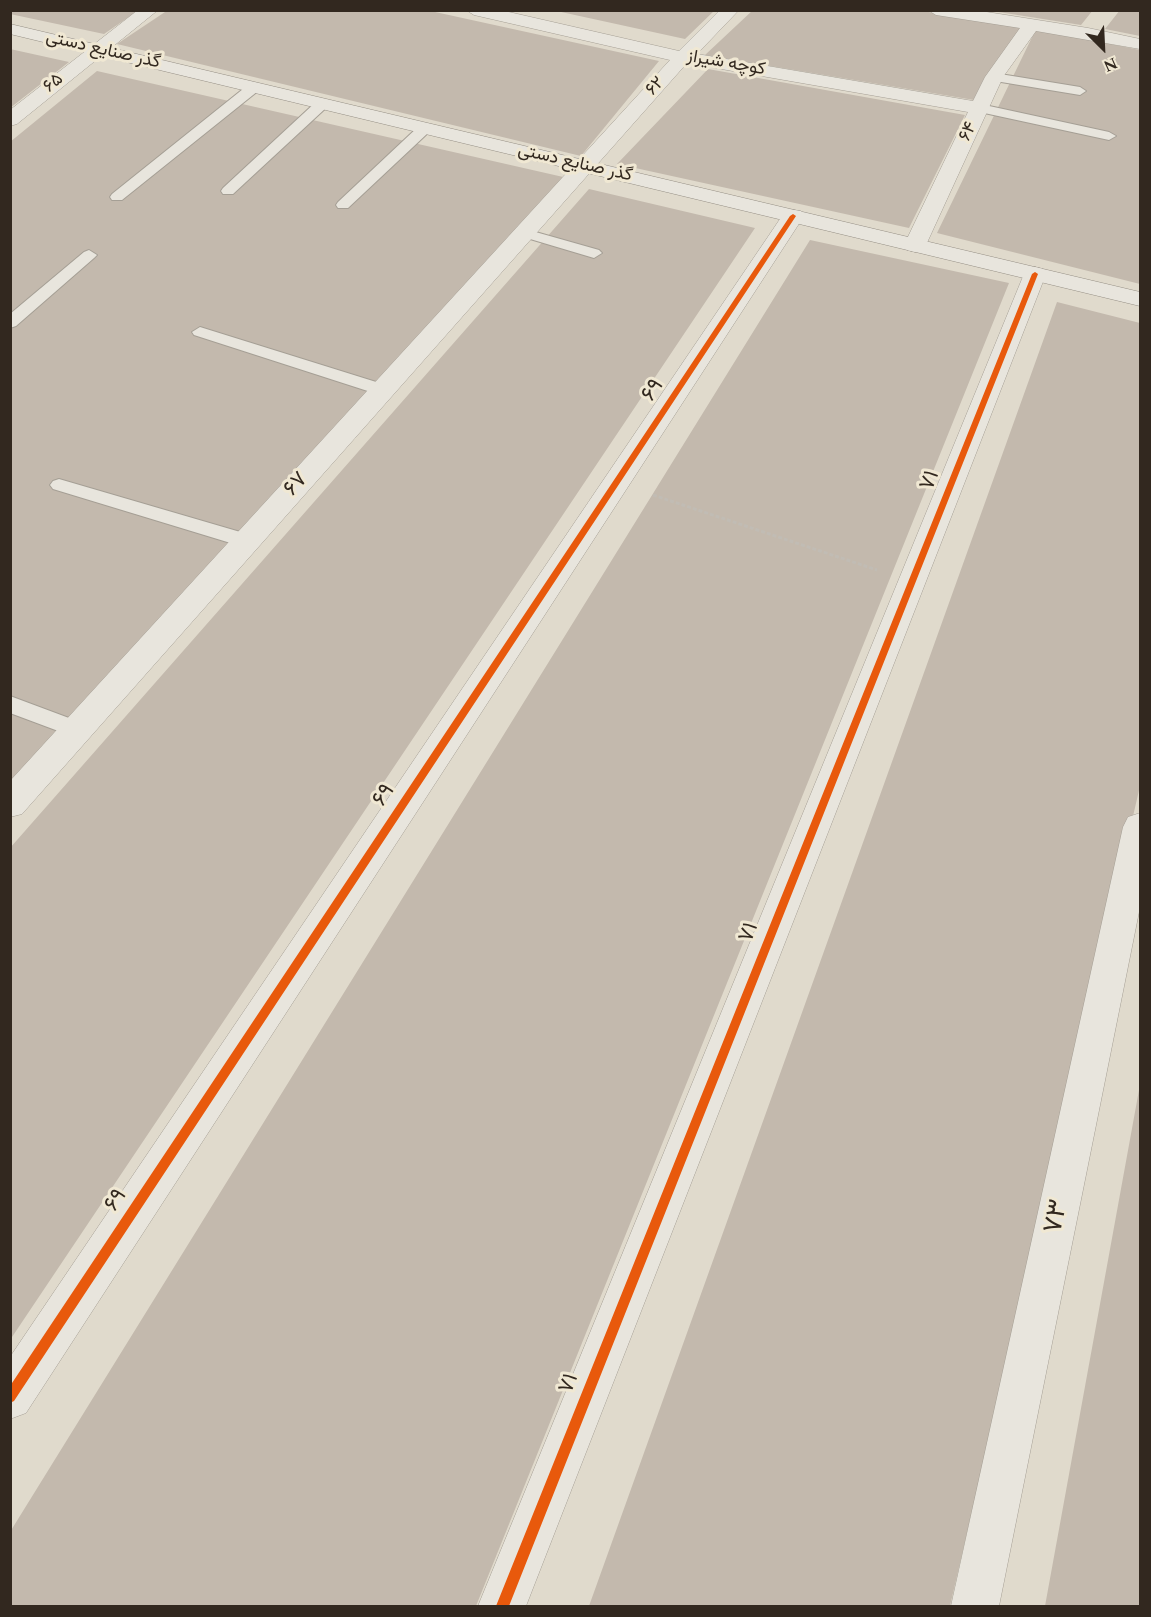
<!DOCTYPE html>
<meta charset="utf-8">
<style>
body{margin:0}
#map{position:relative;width:1151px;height:1617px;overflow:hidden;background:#e0dacc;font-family:Spectral,serif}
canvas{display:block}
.frame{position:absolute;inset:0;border:12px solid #32281f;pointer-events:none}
.north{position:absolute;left:1073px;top:18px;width:60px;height:60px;-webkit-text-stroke:4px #f0e8d3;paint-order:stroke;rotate:156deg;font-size:16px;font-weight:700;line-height:24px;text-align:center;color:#32281f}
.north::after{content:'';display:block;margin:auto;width:21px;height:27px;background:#32281f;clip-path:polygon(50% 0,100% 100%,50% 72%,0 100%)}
</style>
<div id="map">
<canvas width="1151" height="1617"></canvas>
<div class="frame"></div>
<div class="north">N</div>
</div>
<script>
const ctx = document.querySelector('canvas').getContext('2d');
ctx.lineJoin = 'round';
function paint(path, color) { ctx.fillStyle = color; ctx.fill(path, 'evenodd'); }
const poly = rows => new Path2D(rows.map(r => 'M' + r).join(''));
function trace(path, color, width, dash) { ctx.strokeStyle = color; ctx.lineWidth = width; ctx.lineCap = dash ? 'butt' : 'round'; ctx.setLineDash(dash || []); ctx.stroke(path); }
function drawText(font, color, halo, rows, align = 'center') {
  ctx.font = font + ' Spectral,Vazirmatn,serif'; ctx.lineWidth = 6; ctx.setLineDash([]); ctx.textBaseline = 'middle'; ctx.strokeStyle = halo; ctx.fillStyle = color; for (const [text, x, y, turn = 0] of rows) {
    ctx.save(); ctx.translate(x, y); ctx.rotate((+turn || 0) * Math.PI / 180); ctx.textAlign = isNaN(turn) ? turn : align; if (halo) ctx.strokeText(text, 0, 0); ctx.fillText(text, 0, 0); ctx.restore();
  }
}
paint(poly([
 [10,10,139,10,104,34,10,14],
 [168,10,426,10,659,61,581,156,117,44],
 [552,10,715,10,685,39],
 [753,10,917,10,1021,28,974,100,705,55],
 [986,10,1093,10,1081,25],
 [1120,10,1140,10,1140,36,1105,29],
 [1036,29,1140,50,1140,284,937,233],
 [10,49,69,62,10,108],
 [708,69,965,115,909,228,617,164],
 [97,71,572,179,10,803,10,142],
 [589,189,755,228,10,1340,10,848],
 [810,240,1009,283,476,1606,10,1606,10,1532],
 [1057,302,1140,323,1140,786,950,1606,589,1606],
 [1139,1090,1140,1606,1045,1606]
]), '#c3b9ad');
const lane = poly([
 [994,73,1080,87,1086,91,1080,95,989,80,988,77,989,74,994,73],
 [253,84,259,88,258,91,122,200,112,200,110,197,112,194,248,85,253,84],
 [322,100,327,101,329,104,327,107,233,194,223,194,221,191,223,188,317,101,322,100],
 [980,104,1109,132,1116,136,1109,140,975,111,973,108,980,104],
 [424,125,431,129,429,132,348,208,338,208,336,205,338,202,419,126,424,125],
 [525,229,599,250,602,253,594,258,520,236,518,233,520,230,525,229],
 [89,250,97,255,94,258,16,326,10,328,10,314,84,252,89,250],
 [200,327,389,386,391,390,389,394,383,395,377,394,194,335,192,332,200,327],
 [59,479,254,536,256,541,254,546,247,548,53,489,50,485,53,481,59,479],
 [10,696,85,724,88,730,85,736,77,738,10,713,10,696]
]);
const street = poly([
 [138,10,158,10,17,124,10,126,10,110,138,10],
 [466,10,500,10,679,51,720,10,739,10,697,54,973,101,985,77,1020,28,936,15,928,10,974,10,1088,28,1140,39,1140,49,1036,31,1003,77,926,245,923,250,915,252,907,250,904,245,968,112,687,63,22,814,10,817,10,781,670,60,474,15,466,10],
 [793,210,801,211,804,216,26,1413,10,1419,10,1357,782,216,785,211,793,210],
 [1035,267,1043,269,1046,274,526,1606,478,1606,1024,274,1027,269,1035,267],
 [1140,813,1140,907,999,1606,951,1606,1123,827,1128,817,1140,813]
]);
const secondary = poly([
 [10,24,1140,292,1140,306,10,34,10,24]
]);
trace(lane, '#a59f95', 2);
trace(street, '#a59f95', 1);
trace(secondary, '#958f85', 1);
trace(poly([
 [653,495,877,570]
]), '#c1bcb4', 3, [4, 2]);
paint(lane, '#e8e5dd');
paint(street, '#e8e5dd');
paint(secondary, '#e8e5dd');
paint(poly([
 [793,214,796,216,14,1401,10,1403,10,1386,790,216,793,214],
 [1035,272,1038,274,509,1606,496,1606,1032,274,1035,272]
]), '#e8590c');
drawText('18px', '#32281f', '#f0e8d3', [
 ["گذر صنایع دستی",103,51,13],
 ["کوچه شیراز",726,64,10],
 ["۶۵",54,84,-39],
 ["۶۲",656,87,-47],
 ["۶۴",969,132,-65],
 ["گذر صنایع دستی",575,164,13]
]);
drawText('22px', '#32281f', '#f0e8d3', [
 ["۶۹",654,391,-56],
 ["۷۱",931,481,-68],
 ["۶۷",297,485,-48],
 ["۶۹",385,796,-56],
 ["۷۱",750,933,-68],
 ["۶۹",117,1201,-56],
 ["۷۱",570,1384,-68]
]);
drawText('27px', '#32281f', '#f0e8d3', [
 ["۷۳",1058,1217,-78]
]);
</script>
